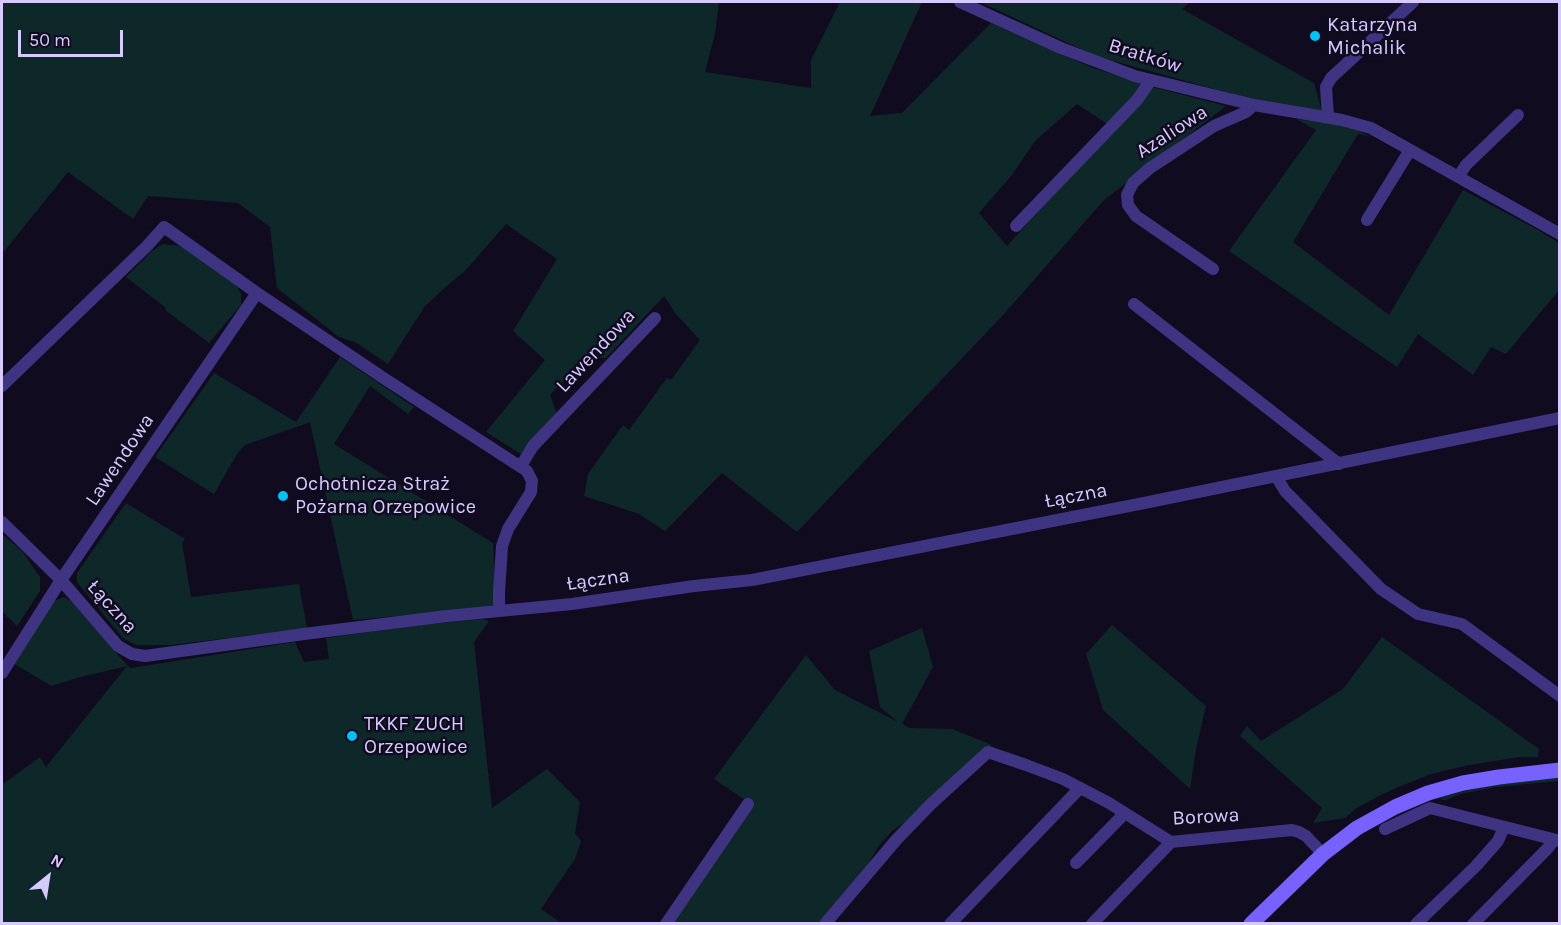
<!DOCTYPE html>
<meta charset="utf-8">
<style>
body{margin:0}
#map{position:relative;width:1561px;height:925px;overflow:hidden;background:#110b20;font-family:Karla,sans-serif}
canvas{display:block}
.frame{position:absolute;inset:0;border:3px solid #d6caff;pointer-events:none}
.north{position:absolute;left:18px;top:847px;width:60px;height:60px;-webkit-text-stroke:4px #110b20;paint-order:stroke;rotate:30deg;font-size:16px;font-weight:700;line-height:24px;text-align:center;color:#d6caff}
.north::after{content:'';display:block;margin:auto;width:21px;height:27px;background:#d6caff;clip-path:polygon(50% 0,100% 100%,50% 72%,0 100%)}
.scale{position:absolute;left:18px;top:30px;width:105px;height:27px;box-sizing:border-box;border:3px solid #d6caff;border-top:0;padding-left:8px;font-size:18px;line-height:21px;white-space:nowrap;color:#d6caff;-webkit-text-stroke:4px #110b20;paint-order:stroke}
</style>
<div id="map">
<canvas width="1561" height="925"></canvas>
<div class="frame"></div>
<div class="north">N</div>
<div class="scale">50 m</div>
</div>
<script>
const ctx = document.querySelector('canvas').getContext('2d');
ctx.lineJoin = 'round';
function paint(path, color) { ctx.fillStyle = color; ctx.fill(path, 'evenodd'); }
const poly = rows => new Path2D(rows.map(r => 'M' + r).join(''));
function trace(path, color, width, dash) { ctx.strokeStyle = color; ctx.lineWidth = width; ctx.lineCap = dash ? 'butt' : 'round'; ctx.setLineDash(dash || []); ctx.stroke(path); }
function drawText(font, color, halo, rows, align = 'center') {
  ctx.font = font + ' Karla,sans-serif'; ctx.lineWidth = 5; ctx.setLineDash([]); ctx.textBaseline = 'middle'; ctx.strokeStyle = halo; ctx.fillStyle = color; for (const [text, x, y, turn = 0] of rows) {
    ctx.save(); ctx.translate(x, y); ctx.rotate((+turn || 0) * Math.PI / 180); ctx.textAlign = isNaN(turn) ? turn : align; if (halo) ctx.strokeText(text, 0, 0); ctx.fillText(text, 0, 0); ctx.restore();
  }
}
paint(poly([
 [2,2,719,2,715,34,705,72,811,88,811,60,840,2,922,2,870,116,902,113,991,23,1093,68,1144,84,1109,125,1077,104,1035,141,1012,175,979,213,1007,246,1152,87,1226,106,1104,200,1004,314,797,532,722,473,665,531,639,514,584,496,588,474,623,425,629,430,667,378,671,380,700,340,676,314,664,296,606,358,586,357,550,395,557,414,521,454,486,432,545,360,513,331,557,259,506,224,465,271,449,284,425,306,388,364,355,342,339,337,277,288,270,227,238,203,148,196,133,219,68,172,2,254],
 [980,2,1190,2,1182,9,1314,83,1322,112,1247,98,1096,56],
 [1296,119,1348,126,1369,136,1358,134,1293,242,1389,315,1463,190,1538,230,1559,243,1559,290,1506,354,1491,347,1473,375,1418,334,1397,367,1229,251,1316,130],
 [163,244,181,246,235,283,241,294,241,305,209,343,165,310,166,308,126,277,152,251],
 [340,357,414,407,408,414,370,386,334,444,493,543,496,607,353,620,310,422,245,445,237,454,214,494,155,457,214,373,296,422],
 [126,503,185,539,182,543,191,597,299,584,307,628,171,645,136,645,123,638,77,582,77,573],
 [2,534,22,551,40,577,40,591,17,626,2,611],
 [64,597,71,601,127,665,131,668,295,642,304,662,329,659,326,638,428,624,481,619,489,621,474,642,492,808,547,769,580,802,575,833,581,841,575,859,541,909,561,923,2,924,2,785,40,757,46,767,127,666,77,678,51,686,15,664,52,602],
 [1112,625,1206,706,1196,749,1190,789,1103,710,1086,654],
 [922,628,933,667,902,724,910,728,952,729,992,745,942,789,910,819,893,830,880,844,862,874,818,923,672,924,751,804,714,779,806,655,835,690,898,722,880,707,869,651],
 [1382,637,1539,749,1538,757,1519,757,1469,765,1431,774,1396,788,1377,797,1355,809,1345,818,1313,823,1322,808,1240,736,1247,726,1261,741,1343,689],
 [1559,777,1559,781,1496,787,1460,794,1446,800,1442,800,1440,798,1460,792,1496,785]
]), '#0e282a');
trace(poly([
 [960,2,1061,48,1135,76,1254,105,1342,120,1371,128,1560,234],
 [1328,117,1326,87,1331,78,1413,2],
 [1458,177,1466,165,1518,115],
 [1367,220,1410,150],
 [1016,226,1137,100,1151,80],
 [1213,269,1136,216,1128,205,1127,195,1133,183,1150,168,1214,126,1246,112,1254,105],
 [1134,304,1339,464],
 [2,386,147,246,164,227,257,293,385,379,527,471,532,481,531,492,508,529,502,546,499,592,499,610],
 [521,466,533,446,655,318],
 [1276,476,1285,491,1381,589,1418,614,1462,624,1560,696],
 [2,522,61,580,257,293],
 [2,673,61,580,118,646,132,654,145,656,304,634,447,616,572,604,694,586,752,580,1144,503,1560,418],
 [1385,829,1430,808,1560,841],
 [1076,863,1125,813],
 [666,924,748,804],
 [825,924,897,839,931,804,988,752,1026,765,1063,779,1109,803,1171,842,1292,830,1299,832,1306,836,1323,854],
 [950,924,1080,788],
 [1092,924,1171,842],
 [1416,924,1476,866,1498,841,1504,827],
 [1473,924,1547,849,1554,840]
]), '#3f3481', 12);
trace(poly([
 [1251,924,1323,854,1357,828,1395,807,1428,793,1463,783,1499,777,1560,770]
]), '#7761ff', 15);
for (const [x, y, r, color] of [
 [1315,36,6,"#00c1f5"],
 [283,496,6,"#00c1f5"],
 [352,736,6,"#00c1f5"]
]) { const dot = new Path2D(); dot.arc(x, y, r, 0, 2 * Math.PI); ctx.fillStyle = color; ctx.fill(dot); trace(dot, '#110b20', 2); }
drawText('20px', '#d6caff', '#110b20', [
 ["Katarzyna",1327,25],
 ["Michalik",1327,48],
 ["Ochotnicza Straż",295,484],
 ["Pożarna Orzepowice",295,507],
 ["TKKF ZUCH",364,724],
 ["Orzepowice",364,747]
], 'left');
drawText('20px', '#d6caff', '#110b20', [
 ["Bratków",1145,56,17],
 ["Azaliowa",1172,132,-33],
 ["Lawendowa",596,351,-47],
 ["Lawendowa",120,460,-56],
 ["Łączna",1076,496,-11],
 ["Łączna",598,580,-8],
 ["Łączna",112,607,48],
 ["Borowa",1206,817,-3]
]);
</script>
